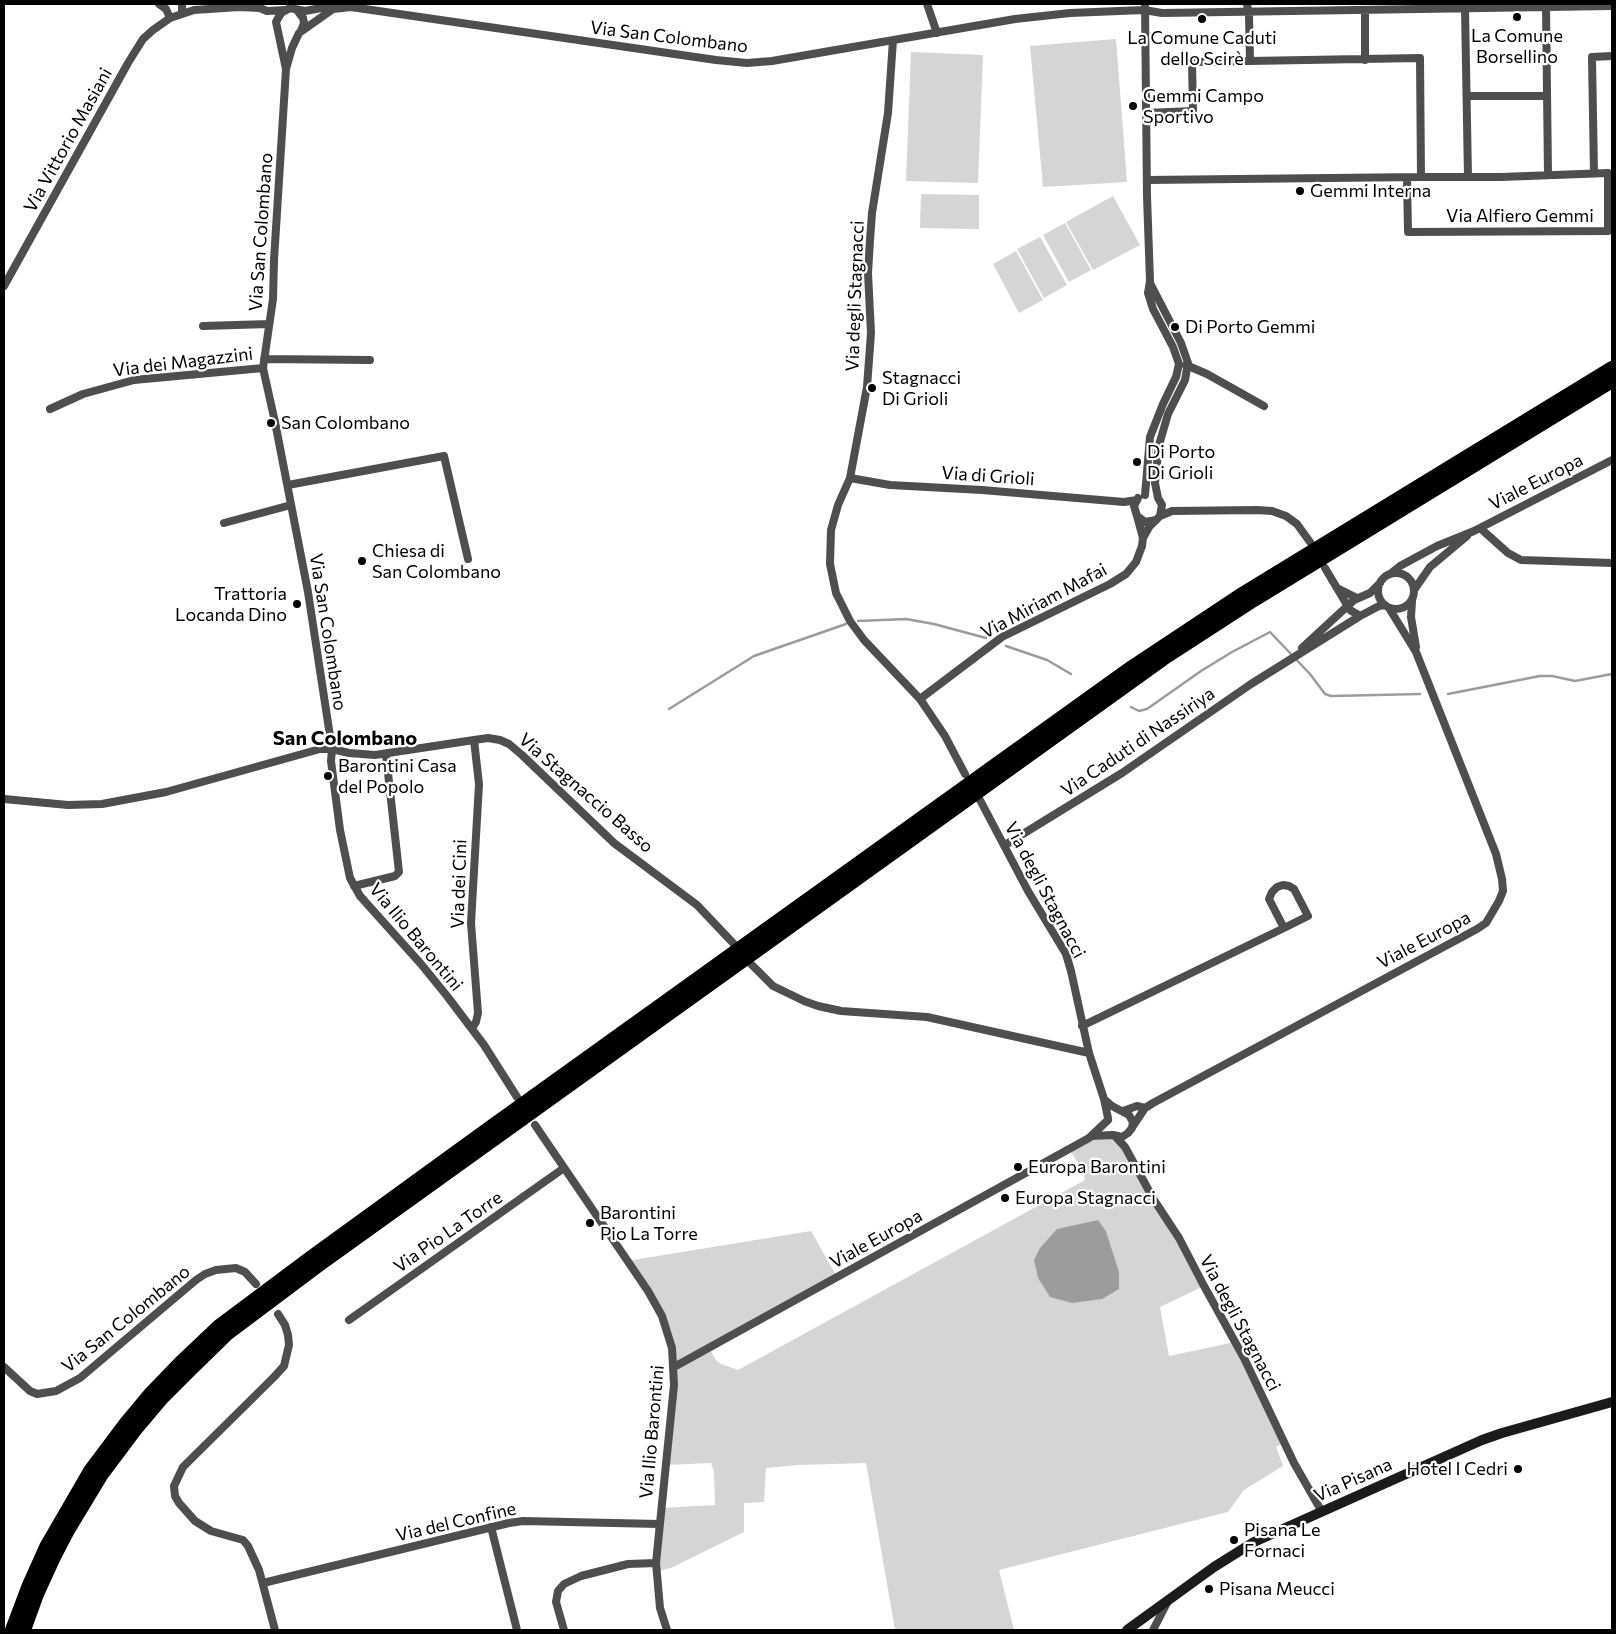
<!DOCTYPE html>
<meta charset="utf-8">
<style>
body{margin:0}
#map{position:relative;width:1616px;height:1634px;overflow:hidden;background:#fff;font-family:Commissioner,sans-serif}
canvas{display:block}
.frame{position:absolute;inset:0;border:5px solid #000;pointer-events:none}
</style>
<div id="map">
<canvas width="1616" height="1634"></canvas>
<div class="frame"></div>
</div>
<script>
const ctx = document.querySelector('canvas').getContext('2d');
ctx.lineJoin = 'round';
function paint(path, color) { ctx.fillStyle = color; ctx.fill(path, 'evenodd'); }
const poly = rows => new Path2D(rows.map(r => 'M' + r).join(''));
function trace(path, color, width, dash) { ctx.strokeStyle = color; ctx.lineWidth = width; ctx.lineCap = dash ? 'butt' : 'round'; ctx.setLineDash(dash || []); ctx.stroke(path); }
function drawText(font, color, halo, rows, align = 'center') {
  ctx.font = font + ' Commissioner,sans-serif'; ctx.lineWidth = 4.5; ctx.setLineDash([]); ctx.textBaseline = 'middle'; ctx.strokeStyle = halo; ctx.fillStyle = color; for (const [text, x, y, turn = 0] of rows) {
    ctx.save(); ctx.translate(x, y); ctx.rotate((+turn || 0) * Math.PI / 180); ctx.textAlign = isNaN(turn) ? turn : align; if (halo) ctx.strokeText(text, 0, 0); ctx.fillText(text, 0, 0); ctx.restore();
  }
}
paint(poly([
 [1116,39,1127,182,1043,187,1030,46],
 [911,52,983,55,978,183,906,181],
 [921,194,979,195,979,229,920,228],
 [1113,196,1140,245,1093,270,1066,222],
 [1065,223,1091,270,1069,282,1043,235],
 [1040,237,1067,285,1044,298,1017,249],
 [1016,251,1043,300,1019,313,993,264],
 [1113,1135,1204,1286,1160,1307,1169,1356,1235,1342,1283,1443,1276,1447,1283,1466,1244,1490,1228,1512,999,1570,1014,1630,895,1630,866,1463,798,1465,766,1468,764,1502,744,1503,744,1532,673,1567,656,1572,661,1508,715,1505,714,1472,711,1463,666,1465,674,1385,667,1331,627,1261,811,1231,837,1277,709,1348,716,1360,721,1364,738,1370,1085,1180,1083,1171,1069,1149,1092,1136],
 [1098,1220,1106,1231,1119,1272,1072,1303,1050,1296,1038,1278]
]), '#d5d5d5');
paint(poly([
 [1098,1220,1106,1231,1119,1272,1119,1289,1102,1299,1072,1303,1050,1297,1038,1278,1034,1260,1040,1248,1057,1229]
]), '#9c9c9c');
trace(poly([
 [858,621,906,619,934,624,986,638],
 [1006,646,1047,660,1071,674],
 [1448,694,1540,676,1552,676,1575,681,1612,674],
 [1131,707,1139,711,1147,709,1201,671,1232,652,1270,632,1310,674,1325,694,1331,696,1420,694],
 [669,709,754,656,846,624]
]), '#9c9c9c', 2.5);
trace(poly([
 [159,4,166,9,170,18],
 [927,4,937,33],
 [1145,4,1147,196,1150,281,1148,293,1153,309,1173,347,1179,364,1176,377,1163,404,1150,437,1145,495],
 [1247,4,1249,16,1250,61],
 [1546,7,1548,175],
 [333,9,299,33,292,48,286,69,274,260,273,299,263,368,275,422,308,592,332,749,331,761,340,830,350,878,360,896,421,964,447,996,484,1045,517,1097],
 [1465,9,1468,177],
 [297,10,303,18,304,23,301,31],
 [1365,10,1365,60],
 [182,14,182,4],
 [893,40,888,113,872,213,870,240,868,273,871,333,867,387,850,478,838,505,831,530,830,564,836,593,850,621,864,640,920,699,945,736,965,774],
 [286,69,276,22,281,13,290,8,305,11,321,8,333,9,351,7,716,60,747,63,772,61,1015,19,1070,13,1144,10,1162,13,1612,6],
 [1467,96,1547,96],
 [1146,113,1193,111,1192,62,1420,58,1421,177],
 [1594,173,1592,57,1612,56],
 [1147,180,1421,177,1501,177,1608,173,1608,231,1408,232,1407,178],
 [1150,283,1181,343,1188,363,1185,380,1168,414,1159,445,1155,483,1158,498,1162,505,1160,516],
 [4,286,128,63,143,39,153,30,170,18,194,10,239,7,260,8,267,11,285,10],
 [203,326,269,324],
 [264,359,370,360],
 [1186,365,1207,374,1264,406],
 [50,409,83,394,134,380,263,368],
 [850,478,890,485,982,490,1124,502,1137,500],
 [288,485,444,456,468,559],
 [1138,498,1134,506,1137,516,1145,522,1156,520],
 [224,523,291,505],
 [1480,528,1508,553,1521,560,1612,563],
 [1143,538,1149,527,1160,516,1172,511,1257,510,1272,511,1286,516,1297,524,1310,542],
 [1325,568,1350,610,1360,616],
 '1378 591a18 18 0 1 1 36 0a18 18 0 1 1-36 0Z',
 [1390,574,1400,566,1437,546,1474,531,1612,460],
 [1337,588,1357,598],
 [1414,590,1430,567,1467,536],
 [1412,601,1411,617,1416,647],
 [1302,648,1354,600,1370,593,1380,583],
 [920,699,1002,637,1110,584,1126,574,1136,562,1142,546,1143,538,1137,516],
 [4,799,68,805,102,804,166,792,320,749,332,749,349,753,375,755,474,740,488,738,500,740,509,744,522,755,614,843,697,905,734,944],
 [980,800,1028,891,1066,954,1071,971,1089,1053,1104,1099,1108,1118],
 [1005,845,1122,773,1251,684,1360,616,1379,606,1385,605],
 [354,886,395,876,399,872,386,755],
 [750,963,773,986,804,1001,818,1006,841,1011,927,1017,1089,1053],
 [1082,1026,1284,928,1308,916,1294,889,1289,886,1283,885,1277,887,1272,892,1269,899,1284,928],
 [472,1028,476,1022,478,1013,471,923,479,784,474,740],
 [1123,1111,1137,1106,1145,1108],
 [535,1125,648,1291,662,1316,672,1348,674,1385,656,1563,660,1608,667,1630],
 [1133,1126,1145,1108,1153,1103,1477,929,1486,923,1499,901,1503,891,1502,879,1496,854,1416,652,1389,608],
 [1092,1136,1113,1135,1122,1137,1128,1133,1132,1128,1133,1122,1129,1115,1112,1106,1105,1100],
 [1115,1136,1125,1147,1154,1200,1179,1238,1204,1286,1244,1358,1294,1463,1322,1512],
 [349,1320,564,1168],
 [4,1367,30,1391,37,1394,56,1391,80,1378,196,1280,205,1274,216,1270,236,1268,245,1272,256,1284],
 [674,1367,1089,1138,1108,1120],
 [491,1527,517,1630],
 [263,1583,509,1523,523,1521,659,1524],
 [275,1630,259,1570,248,1546,243,1540,211,1531,195,1521,179,1503,175,1496,174,1486,183,1467,274,1377,284,1366,289,1345,288,1335,285,1325,278,1314],
 [564,1630,556,1602,558,1591,564,1584,581,1576,628,1564,656,1563],
 [1153,1630,1168,1601]
]), '#4e4e4e', 8);
trace(poly([
 [1127,1630,1214,1567,1254,1542,1482,1440,1502,1433,1612,1402]
]), '#1b1b1b', 10);
trace(poly([
 [12,1630,29,1585,46,1547,90,1471,126,1423,151,1393,180,1363,219,1326,310,1258,488,1129,1132,667,1239,596,1612,368],
 [24,1630,37,1594,54,1557,67,1532,102,1474,135,1430,162,1398,190,1370,227,1334,319,1265,1163,659,1254,600,1612,381]
]), '#000', 14);
for (const [x, y, r, color] of [
 [1517,17,5,"#000"],
 [1202,19,5,"#000"],
 [1133,106,5,"#000"],
 [1300,191,5,"#000"],
 [1175,327,5,"#000"],
 [872,388,5,"#000"],
 [271,423,5,"#000"],
 [1137,462,5,"#000"],
 [362,561,5,"#000"],
 [297,604,5,"#000"],
 [328,776,5,"#000"],
 [1018,1167,5,"#000"],
 [1005,1198,5,"#000"],
 [590,1223,5,"#000"],
 [1518,1469,5,"#000"],
 [1234,1540,5,"#000"],
 [1209,1589,5,"#000"]
]) { const dot = new Path2D(); dot.arc(x, y, r, 0, 2 * Math.PI); ctx.fillStyle = color; ctx.fill(dot); trace(dot, '#fff', 2); }
drawText('18px', '#000', '#fff', [
 ["La Comune",1517,36,"center"],
 ["Borsellino",1517,57,"center"],
 ["La Comune Caduti",1202,38,"center"],
 ["dello Scirè",1202,59,"center"],
 ["Gemmi Campo",1143,96],
 ["Sportivo",1143,117],
 ["Gemmi Interna",1310,191],
 ["Di Porto Gemmi",1185,327],
 ["Stagnacci",882,378],
 ["Di Grioli",882,399],
 ["San Colombano",281,423],
 ["Di Porto",1147,452],
 ["Di Grioli",1147,473],
 ["Chiesa di",372,551],
 ["San Colombano",372,572],
 ["Trattoria",287,594,"right"],
 ["Locanda Dino",287,615,"right"],
 ["Barontini Casa",338,766],
 ["del Popolo",338,787],
 ["Europa Barontini",1028,1167],
 ["Europa Stagnacci",1015,1198],
 ["Barontini",600,1213],
 ["Pio La Torre",600,1234],
 ["Hotel I Cedri",1508,1469,"right"],
 ["Pisana Le",1244,1530],
 ["Fornaci",1244,1551],
 ["Pisana Meucci",1219,1589]
], 'left');
drawText('18px', '#000', '#fff', [
 ["Via San Colombano",669,37,7],
 ["Via Vittorio Masiani",68,140,-61],
 ["Via Alfiero Gemmi",1520,216],
 ["Via San Colombano",261,232,-86],
 ["Via degli Stagnacci",855,296,-88],
 ["Via dei Magazzini",183,362,-7],
 ["Via di Grioli",988,476,4],
 ["Viale Europa",1536,482,-27],
 ["Via Miriam Mafai",1044,601,-28],
 ["Via San Colombano",328,632,81],
 ["Via Caduti di Nassiriya",1138,742,-34],
 ["Via Stagnaccio Basso",586,793,41],
 ["Via dei Cini",459,884,-88],
 ["Via degli Stagnacci",1045,890,62],
 ["Via Ilio Barontini",416,937,50],
 ["Viale Europa",1424,940,-28],
 ["Via Pio La Torre",448,1232,-35],
 ["Viale Europa",876,1239,-29],
 ["Via San Colombano",126,1319,-39],
 ["Via degli Stagnacci",1240,1323,62],
 ["Via Ilio Barontini",652,1432,-85],
 ["Via Pisana",1353,1480,-24],
 ["Via del Confine",456,1522,-13]
]);
drawText('bold 20px', '#000', '#fff', [
 ["San Colombano",345,738]
]);
</script>
